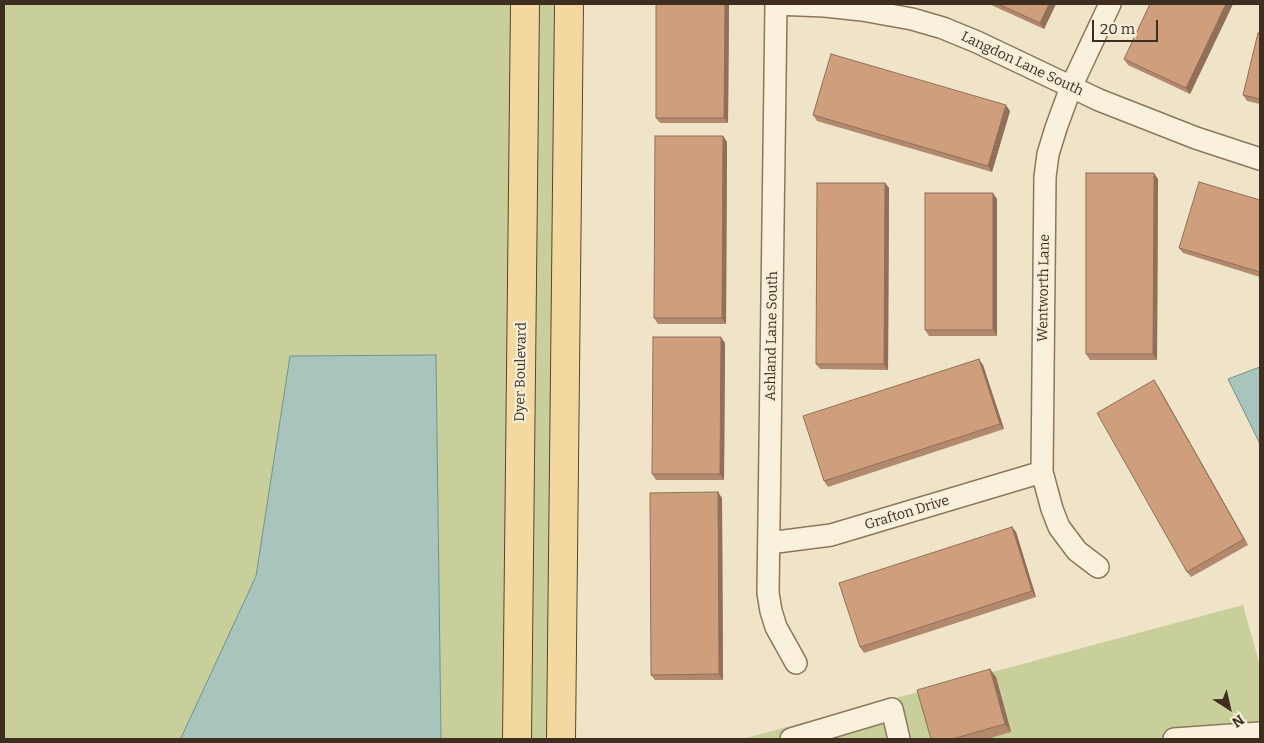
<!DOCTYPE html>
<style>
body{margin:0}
#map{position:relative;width:1264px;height:743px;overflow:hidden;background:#f0e4c8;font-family:Bitter,serif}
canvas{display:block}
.frame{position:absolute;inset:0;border:5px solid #3d2e20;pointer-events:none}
.north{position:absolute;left:1204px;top:683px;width:50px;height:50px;-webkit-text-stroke:4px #f7eed8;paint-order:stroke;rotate:145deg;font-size:14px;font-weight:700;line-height:20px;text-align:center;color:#3d2e20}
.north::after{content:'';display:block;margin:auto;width:18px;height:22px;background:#3d2e20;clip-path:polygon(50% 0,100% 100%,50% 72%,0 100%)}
.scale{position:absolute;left:1092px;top:20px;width:66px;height:22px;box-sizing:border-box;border:2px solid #3d2e20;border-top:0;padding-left:6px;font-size:15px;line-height:18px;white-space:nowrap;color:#3d2e20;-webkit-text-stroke:4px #f7eed8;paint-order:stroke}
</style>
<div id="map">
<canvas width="1264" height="743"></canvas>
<div class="frame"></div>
<div class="north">N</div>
<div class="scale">20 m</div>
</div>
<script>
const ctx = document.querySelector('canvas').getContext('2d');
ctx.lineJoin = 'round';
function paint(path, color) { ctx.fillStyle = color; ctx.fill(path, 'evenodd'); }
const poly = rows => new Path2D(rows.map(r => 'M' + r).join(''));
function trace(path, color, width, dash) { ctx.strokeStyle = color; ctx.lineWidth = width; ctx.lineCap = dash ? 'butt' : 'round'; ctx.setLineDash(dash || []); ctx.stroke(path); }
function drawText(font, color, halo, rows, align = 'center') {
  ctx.font = font + ' Bitter,serif'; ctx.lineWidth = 4.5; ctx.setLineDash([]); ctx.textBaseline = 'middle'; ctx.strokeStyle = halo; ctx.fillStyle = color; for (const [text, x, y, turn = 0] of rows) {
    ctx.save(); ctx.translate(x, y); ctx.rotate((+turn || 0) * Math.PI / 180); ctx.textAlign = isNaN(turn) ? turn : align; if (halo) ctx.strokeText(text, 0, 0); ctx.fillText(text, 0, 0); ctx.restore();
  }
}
paint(poly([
 [4,4,514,4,505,739,441,739,436,355,290,356,256,576,181,738,4,739],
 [537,4,558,4,550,739,529,739],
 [1243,605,1260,666,1260,739,742,739]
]), '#c9cf9b');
const water = poly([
 [436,355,441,739,178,739,181,738,256,576,290,356,436,355],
 [1260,367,1260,444,1228,379,1260,367]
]);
paint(water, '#a9c4bc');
trace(water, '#6f938a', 1);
const minor = poly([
 [776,4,768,593,771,611,776,627,796,663],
 [776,4,825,6,862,10,912,19,943,28,977,42,1099,100,1196,138,1260,159],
 [769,543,831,535,1042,472],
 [1098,567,1077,551,1059,527,1052,509,1042,472,1045,177,1048,154,1056,128,1071,87,1110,4],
 [791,739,892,709,899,739],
 [1174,739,1260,733]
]);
const major = poly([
 [517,739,525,4],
 [561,739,569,4]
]);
trace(minor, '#8d765c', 24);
trace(major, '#5b4430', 30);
trace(minor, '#faf1dc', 21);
trace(major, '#f3d9a0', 28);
paint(poly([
 [656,4,729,4,728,123,660,123,656,118],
 [989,4,1056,4,1044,29],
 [1150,4,1233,4,1190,94,1128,65,1124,59],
 [1260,34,1260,104,1247,101,1243,95],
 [1010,111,992,172,817,121,813,115],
 [723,136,727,142,726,324,658,324,654,318],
 [1158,179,1157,360,1090,360,1086,354],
 [885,183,889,188,888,370,820,369,816,364],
 [997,199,997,336,929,336,925,330],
 [1260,200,1260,277,1183,253,1179,248],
 [725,343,724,480,656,480,652,474],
 [983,365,1004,429,828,487,824,481],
 [1158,386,1248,545,1191,577,1187,572],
 [722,498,723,680,655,680,651,675],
 [1012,527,1016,532,1036,597,864,653,860,647],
 [996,677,1011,732,987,739,931,739]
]), '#b2896c');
paint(poly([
 [725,4,729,4,728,123,724,118],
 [1049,4,1056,4,1044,29,1040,23],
 [1226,4,1233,4,1190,94,1186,88],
 [1006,105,1010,111,992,172,988,166],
 [723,136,727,142,726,324,722,318],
 [1154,173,1158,179,1157,360,1153,354],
 [885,183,889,188,888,370,884,364],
 [993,193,997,199,997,336,993,330],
 [721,337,725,343,724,480,720,474],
 [979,359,983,365,1004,429,1000,424],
 [1154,380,1158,386,1248,545,1244,539],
 [718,492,722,498,723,680,719,674],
 [1012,527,1016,532,1036,597,1032,591],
 [990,669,996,677,1011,732,1005,724]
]), '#916f58');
const building = poly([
 [656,4,725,4,724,118,656,118,656,4],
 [998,4,1049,4,1040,23,998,4],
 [1150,4,1226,4,1186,88,1124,59,1150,4],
 [1258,33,1260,34,1260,99,1243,95,1258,33],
 [831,54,1006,105,988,166,813,115,831,54],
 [655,136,723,136,722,318,654,318,655,136],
 [1086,173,1154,173,1153,354,1086,354,1086,173],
 [1199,182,1260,200,1260,272,1179,248,1199,182],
 [817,183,885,183,884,364,816,364,817,183],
 [925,193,993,193,993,330,925,330,925,193],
 [653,337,721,337,720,474,652,474,653,337],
 [979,359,1000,424,824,481,803,416,979,359],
 [1154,380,1244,539,1187,572,1097,413,1154,380],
 [718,492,719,674,651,675,650,493,718,492],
 [1012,527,1032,591,860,647,839,583,1012,527],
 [990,669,1005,724,952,739,931,739,917,690,990,669]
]);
paint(building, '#cf9f7d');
trace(building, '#916f58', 1);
drawText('14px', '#3d2e20', '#f7eed8', [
 ["Langdon Lane South",1022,64,25],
 ["Wentworth Lane",1044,288,-89],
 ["Ashland Lane South",772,336,-89],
 ["Dyer Boulevard",521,372,-89],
 ["Grafton Drive",907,513,-17]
]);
</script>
